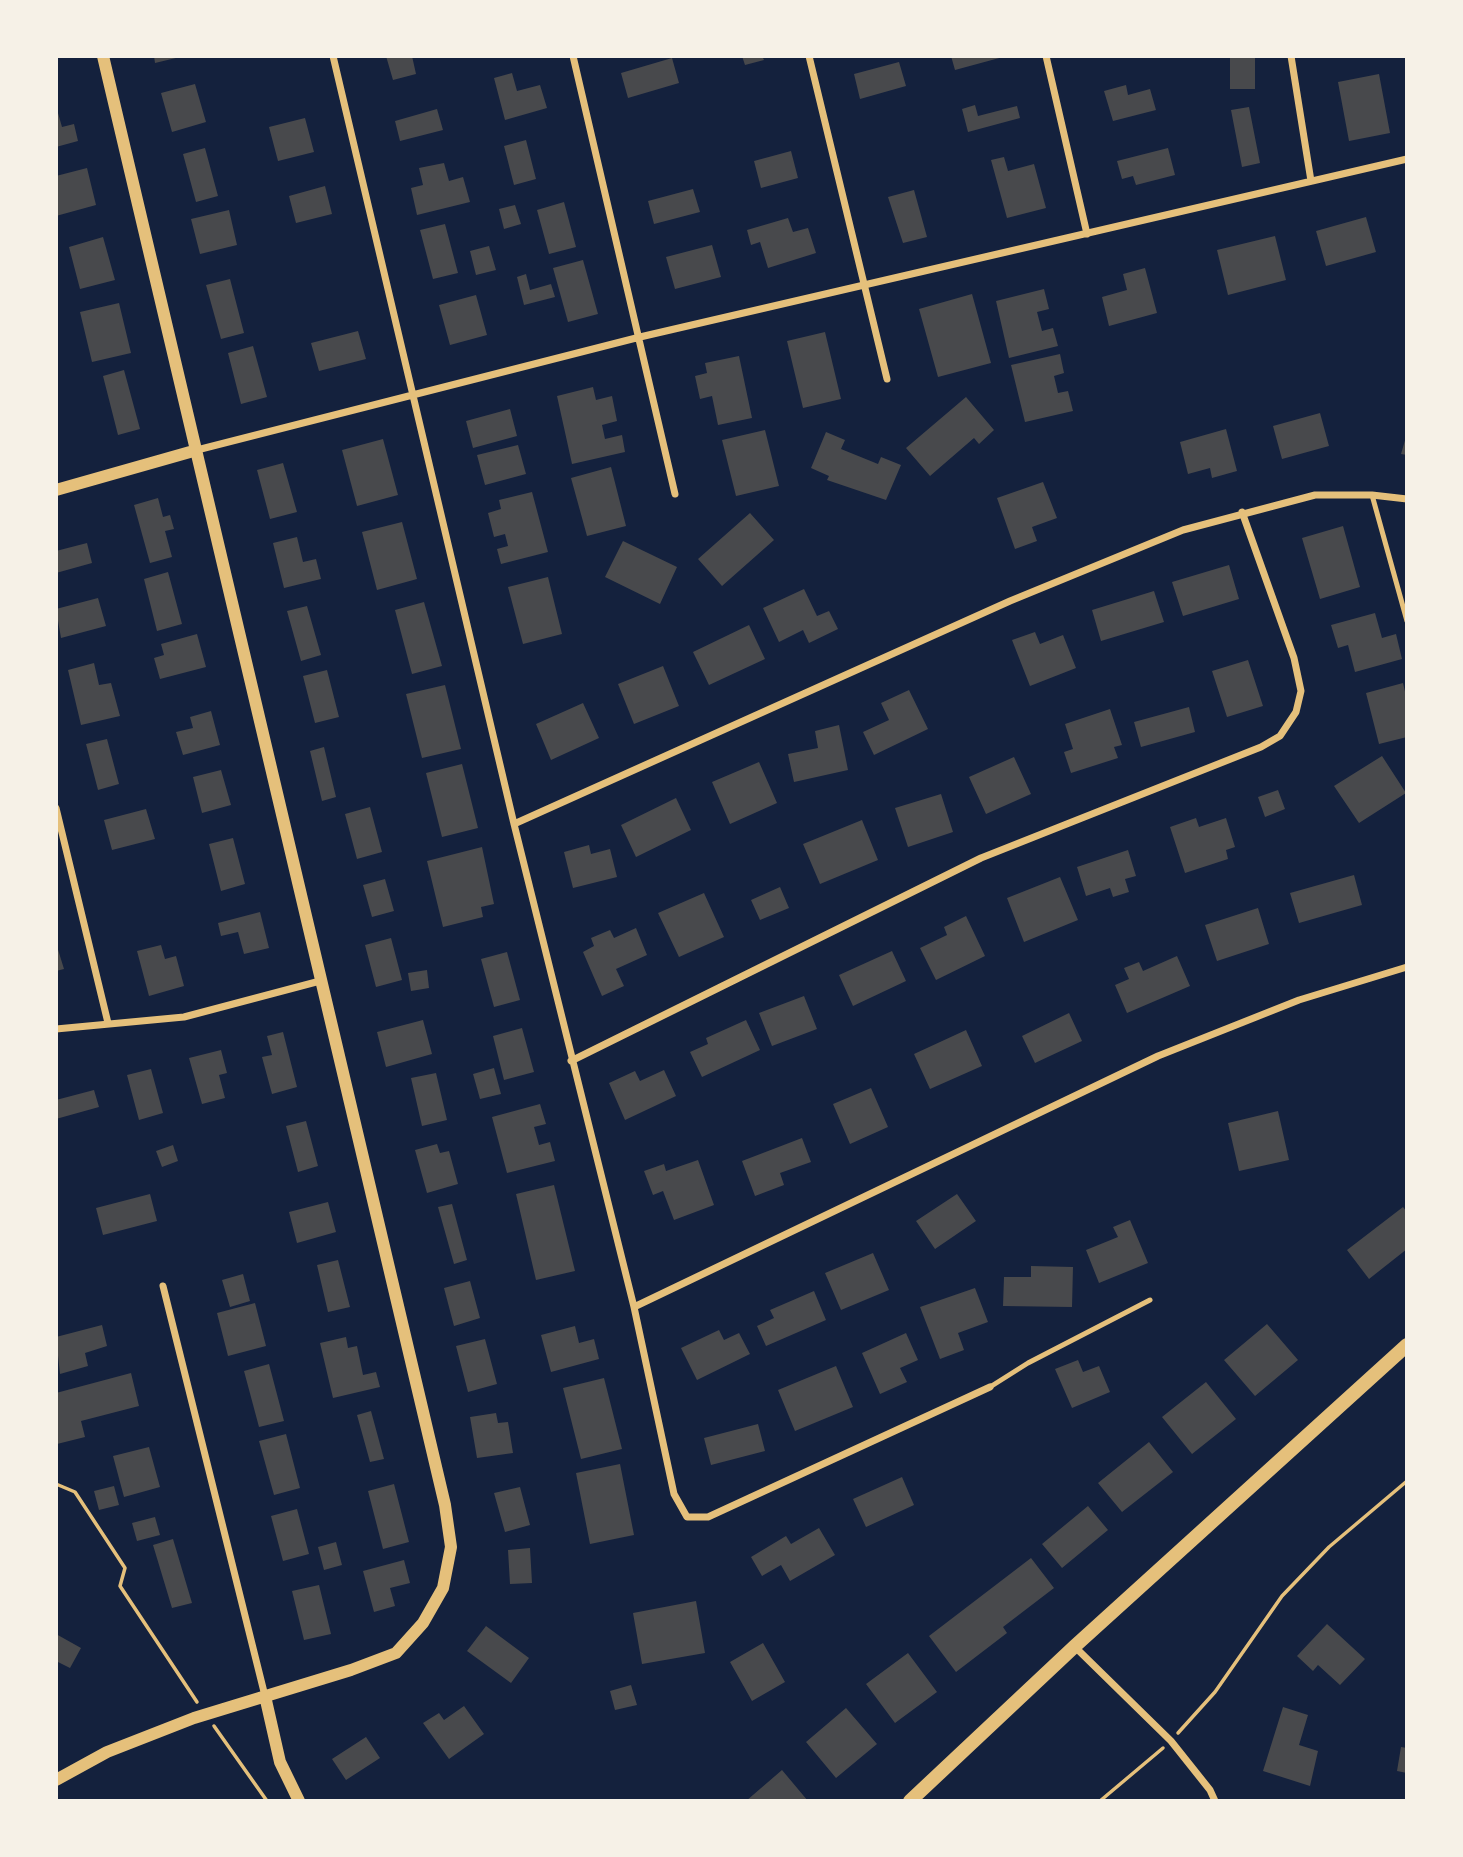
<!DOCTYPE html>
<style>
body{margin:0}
#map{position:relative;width:1463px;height:1857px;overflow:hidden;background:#14213d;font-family:Literata,serif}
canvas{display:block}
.frame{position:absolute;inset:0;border:58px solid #f6f1e7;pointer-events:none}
</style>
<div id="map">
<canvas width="1463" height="1857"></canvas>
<div class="frame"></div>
</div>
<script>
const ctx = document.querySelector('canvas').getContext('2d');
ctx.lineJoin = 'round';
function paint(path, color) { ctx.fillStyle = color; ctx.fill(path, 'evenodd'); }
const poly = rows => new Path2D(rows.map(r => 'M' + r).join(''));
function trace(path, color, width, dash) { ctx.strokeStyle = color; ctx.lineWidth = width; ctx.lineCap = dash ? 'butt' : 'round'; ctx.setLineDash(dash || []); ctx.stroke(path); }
paint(poly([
 [154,56,179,56,180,57,155,63],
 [386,56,412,56,416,74,393,80],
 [742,56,762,56,764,60,745,65],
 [951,56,1003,56,1003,57,955,70],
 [1230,56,1255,56,1255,89,1230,89],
 [672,58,679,83,628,98,621,73],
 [899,62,906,86,860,99,854,74],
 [512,73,517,91,540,85,547,108,505,120,494,78],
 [1379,74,1390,133,1349,141,1338,82],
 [195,84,206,122,172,132,161,93],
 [1126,85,1128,95,1150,89,1156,110,1113,121,1104,91],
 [975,105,978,116,1017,106,1020,118,968,132,962,109],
 [56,106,62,127,74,124,78,141,56,147],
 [1249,107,1260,163,1242,167,1231,110],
 [437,109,443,130,400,141,395,121],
 [305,118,314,152,278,161,269,127],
 [526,140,536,179,514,185,504,146],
 [205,148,218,196,196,202,183,154],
 [1168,148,1175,175,1136,185,1133,176,1122,179,1117,161],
 [791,151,798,178,761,188,754,161],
 [1004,157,1008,171,1034,164,1046,208,1007,218,991,160],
 [444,163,449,181,463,177,470,202,417,215,411,188,423,185,419,168],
 [87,168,96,205,56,216,56,176],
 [325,186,332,214,296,223,289,196],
 [693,189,700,212,654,224,648,201],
 [914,190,927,237,903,243,888,197],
 [564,202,576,247,549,254,537,210],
 [515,205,521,224,504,229,499,209],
 [229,210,237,245,200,254,191,219],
 [1366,217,1376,252,1326,266,1316,231],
 [788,218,793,232,808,228,816,253,768,268,760,242,751,245,747,230],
 [445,224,458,273,433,279,420,230],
 [1275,236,1286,280,1228,295,1217,250],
 [103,237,115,280,80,289,69,247],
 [712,245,721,277,675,289,666,257],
 [489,246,496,270,476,275,470,251],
 [583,260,598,314,568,322,553,268],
 [1145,268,1157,313,1109,326,1102,297,1127,290,1123,274],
 [526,274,530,290,551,284,555,297,524,305,517,277],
 [230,279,244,333,221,339,206,285],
 [1044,289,1049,309,1037,312,1042,331,1053,328,1058,346,1009,358,996,301],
 [972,294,991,363,938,377,919,309],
 [476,295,487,335,450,345,439,305],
 [119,303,131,353,92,362,80,312],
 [358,331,366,359,319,371,311,343],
 [825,332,841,399,803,408,787,341],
 [253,346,267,397,241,404,228,353],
 [1060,354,1064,373,1054,376,1058,393,1068,391,1073,411,1025,422,1011,365],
 [739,356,752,418,718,425,712,396,700,399,695,376,707,373,705,363],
 [124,370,140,429,118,435,103,376],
 [593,387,596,400,612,396,617,421,602,425,605,439,622,435,625,452,572,464,557,396],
 [966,397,994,430,979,444,974,438,930,476,906,448],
 [510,409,517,436,473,448,466,421],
 [1320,413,1329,446,1282,459,1273,426],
 [1226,429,1237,471,1212,478,1210,468,1188,474,1180,442],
 [765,430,779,486,736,496,722,440],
 [826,432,845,440,841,449,878,464,881,457,901,465,886,500,827,480,829,476,811,468],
 [1406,437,1407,437,1407,455,1401,454],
 [383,439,398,495,357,506,342,450],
 [518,445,526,474,485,485,477,455],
 [283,463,297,512,270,519,257,470],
 [611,467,626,526,587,536,571,478],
 [1043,482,1057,518,1032,527,1037,541,1015,549,997,498],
 [532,492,548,552,501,564,497,549,508,546,505,534,494,537,488,513,501,509,499,500],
 [158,498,163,517,170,515,174,529,165,531,172,557,150,563,134,505],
 [750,513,774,540,722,586,698,559],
 [402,522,417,579,377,590,362,532],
 [1343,526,1360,587,1320,599,1302,538],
 [297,537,303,562,316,559,321,579,284,588,273,543],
 [623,541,677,567,660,604,605,577],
 [87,543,92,563,56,573,56,551],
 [1229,565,1239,599,1183,616,1172,582],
 [168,572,182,624,157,631,144,579],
 [548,577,562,634,523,644,508,587],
 [804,589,817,616,829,611,838,629,809,643,803,630,779,642,763,608],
 [1154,591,1164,622,1101,641,1092,610],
 [98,598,106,626,61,638,56,609],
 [424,602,442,666,412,674,395,610],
 [307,606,321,655,301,661,287,611],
 [1375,613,1382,638,1396,634,1402,659,1355,672,1348,645,1338,648,1331,625],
 [749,625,765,659,709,685,693,652],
 [1035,632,1040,644,1063,635,1076,668,1030,686,1012,640],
 [197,634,206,667,160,679,154,658,164,655,161,644],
 [1248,660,1263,706,1227,717,1212,671],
 [94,663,99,685,111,683,120,716,81,725,68,670],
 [663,666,679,706,634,724,618,684],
 [327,670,339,717,315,723,303,676],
 [1403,683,1407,700,1407,737,1379,744,1366,693],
 [445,685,461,749,422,758,406,694],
 [909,690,928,729,874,755,863,732,889,720,881,703],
 [583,703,599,738,551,760,536,724],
 [1189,707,1195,732,1141,747,1134,722],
 [1110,709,1122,745,1114,747,1118,758,1071,773,1064,752,1073,749,1065,724],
 [211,711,220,745,183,755,176,732,193,728,190,717],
 [839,725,848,770,794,782,788,754,818,748,815,731],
 [107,739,119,784,98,790,86,744],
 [324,747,336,797,322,801,310,751],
 [1382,756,1406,793,1359,823,1334,786],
 [1014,757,1031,794,986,814,969,777],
 [759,762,777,803,730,824,712,782],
 [462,764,478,828,442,837,426,773],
 [221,770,231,805,202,813,193,777],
 [1278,790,1285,809,1265,817,1258,797],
 [941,794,953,832,908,847,895,808],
 [676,798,691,830,636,857,621,825],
 [370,807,382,852,357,859,345,814],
 [146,809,155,839,112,850,104,820],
 [1196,818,1199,827,1226,818,1235,847,1226,850,1228,859,1185,873,1170,827],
 [862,820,878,860,820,884,803,844],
 [233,838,245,884,221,891,209,844],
 [589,845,591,854,610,849,617,877,573,888,564,852],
 [482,847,494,904,481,907,483,917,443,927,427,861],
 [1128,850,1136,876,1125,879,1129,892,1113,897,1110,888,1086,896,1077,867],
 [1354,875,1362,905,1299,923,1290,893],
 [1060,877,1078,920,1024,942,1007,898],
 [385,879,394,911,372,917,363,885],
 [780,887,789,908,760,920,751,900],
 [704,893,724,937,679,957,658,913],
 [1258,908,1269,944,1217,961,1205,925],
 [260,912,269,948,244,954,238,932,221,936,218,923],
 [966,916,985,956,936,980,920,948,947,935,944,927],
 [636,928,647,955,616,969,624,986,602,996,583,952,594,946,591,938,610,930,614,938],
 [391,938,402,980,376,987,365,945],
 [56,943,64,969,56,971],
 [161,945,165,959,176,956,184,986,149,996,137,951],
 [892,951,906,981,853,1006,839,975],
 [507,952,520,1000,494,1007,481,959],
 [1177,956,1190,986,1127,1013,1115,985,1129,979,1124,968,1139,962,1143,971],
 [427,970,429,988,411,991,408,973],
 [804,996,817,1029,772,1046,759,1013],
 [1069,1013,1082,1041,1035,1063,1022,1036],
 [423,1020,432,1054,386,1067,377,1032],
 [746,1020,760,1050,702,1077,690,1052,708,1044,706,1038],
 [522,1028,534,1072,504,1080,493,1036],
 [966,1030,982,1066,930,1089,914,1054],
 [283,1032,297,1087,272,1094,262,1057,272,1055,267,1036],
 [221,1050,227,1073,219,1075,225,1098,202,1104,189,1058],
 [494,1068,501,1094,480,1099,473,1074],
 [151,1069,163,1113,139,1120,127,1075],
 [664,1070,676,1096,625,1120,609,1083,635,1071,640,1081],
 [436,1073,447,1120,422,1126,411,1078],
 [871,1088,888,1127,850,1144,833,1104],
 [94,1090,99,1107,56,1119,56,1100],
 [540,1104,546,1124,534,1127,539,1145,550,1142,555,1161,507,1173,492,1117],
 [1278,1111,1289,1160,1239,1171,1228,1123],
 [306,1121,318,1166,298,1172,286,1126],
 [802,1138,811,1162,780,1173,784,1185,755,1196,742,1161],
 [437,1144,440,1153,449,1151,458,1184,427,1193,415,1150],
 [173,1145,178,1161,162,1167,156,1151],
 [698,1160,714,1205,674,1220,663,1191,653,1195,644,1171,664,1164,666,1171],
 [554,1185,575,1271,536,1280,516,1194],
 [150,1194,157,1221,103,1235,96,1208],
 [957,1194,976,1221,935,1249,916,1221],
 [328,1202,336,1232,297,1243,289,1212],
 [452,1204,467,1260,454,1264,438,1207],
 [1403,1207,1407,1212,1407,1249,1369,1279,1347,1250],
 [1130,1220,1148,1263,1099,1283,1086,1250,1118,1237,1113,1227],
 [873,1253,889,1290,841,1310,825,1273],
 [338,1260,350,1307,328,1312,317,1265],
 [1031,1266,1073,1267,1072,1307,1003,1306,1004,1277,1031,1277],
 [243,1274,250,1301,230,1307,222,1280],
 [470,1281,480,1318,454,1326,444,1288],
 [975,1288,988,1322,958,1333,964,1350,940,1359,920,1307],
 [814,1291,826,1320,766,1346,757,1326,774,1318,770,1310],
 [255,1303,266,1346,228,1356,217,1313],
 [1267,1324,1298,1360,1255,1396,1224,1360],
 [102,1325,107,1346,85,1353,88,1366,60,1374,56,1337],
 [575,1326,579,1343,594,1339,599,1359,551,1372,541,1335],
 [719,1330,724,1340,739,1333,750,1354,697,1380,681,1348],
 [906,1333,918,1360,900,1368,907,1382,880,1394,862,1353],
 [346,1337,348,1348,357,1346,363,1375,376,1372,380,1387,333,1398,320,1343],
 [485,1339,497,1384,468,1392,456,1346],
 [1078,1360,1083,1372,1099,1366,1110,1392,1072,1408,1055,1369],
 [269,1364,284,1421,259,1427,244,1371],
 [836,1366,853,1407,795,1431,778,1390],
 [131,1373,139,1406,81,1421,85,1437,57,1444,56,1393],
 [604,1378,622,1449,581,1459,563,1388],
 [1206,1382,1236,1419,1192,1454,1162,1417],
 [371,1411,384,1459,370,1462,357,1415],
 [496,1413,498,1423,508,1422,513,1453,477,1458,470,1417],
 [758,1424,765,1451,711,1465,704,1438],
 [286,1434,300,1488,274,1495,259,1441],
 [1149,1442,1173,1472,1122,1512,1098,1483],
 [149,1447,160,1487,124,1497,113,1456],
 [620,1464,634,1535,590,1544,576,1473],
 [902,1477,914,1505,866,1527,853,1499],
 [394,1484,409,1542,383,1549,368,1491],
 [114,1486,119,1505,99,1510,94,1491],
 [520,1487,530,1525,505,1532,494,1493],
 [1088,1506,1108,1530,1062,1568,1042,1544],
 [297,1509,309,1554,283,1561,271,1516],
 [155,1517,160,1535,137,1541,132,1523],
 [819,1528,835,1555,790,1581,781,1565,762,1576,751,1557,786,1536,791,1544],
 [173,1539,192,1603,172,1608,153,1545],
 [336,1542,342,1565,324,1570,318,1547],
 [530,1548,532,1583,510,1584,508,1550],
 [1031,1558,1054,1588,1003,1627,1007,1633,956,1672,929,1636],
 [404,1560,410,1583,390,1588,395,1606,374,1612,363,1571],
 [319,1585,331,1634,304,1640,292,1591],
 [696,1601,705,1653,642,1664,633,1613],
 [1327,1624,1365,1659,1340,1685,1318,1665,1313,1671,1297,1656],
 [486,1626,529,1658,511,1683,467,1651],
 [56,1634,81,1648,70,1668,56,1661],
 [763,1643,785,1682,752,1701,730,1662],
 [908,1653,937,1692,895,1723,866,1684],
 [631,1685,637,1705,615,1710,610,1691],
 [464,1706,484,1734,449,1759,423,1723,439,1713,444,1720],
 [1283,1707,1308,1715,1299,1745,1318,1751,1310,1786,1263,1771],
 [846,1708,877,1744,836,1778,806,1742],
 [366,1737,380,1758,346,1780,332,1759],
 [1401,1747,1407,1748,1407,1773,1397,1771],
 [782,1770,808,1801,746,1801]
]), '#48494c');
trace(poly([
 [56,1484,75,1492,125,1568,120,1586,197,1702],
 [214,1726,267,1801],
 [1178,1733,1215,1692,1282,1596,1329,1547,1407,1481],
 [1100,1801,1163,1748]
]), '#e5c07b', 3.5);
trace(poly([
 [1372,495,1407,621],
 [990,1387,1028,1363,1150,1300]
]), '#e5c07b', 5);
trace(poly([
 [333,56,514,824,634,1307,674,1494,687,1517,708,1517,990,1387],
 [573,56,675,494],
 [809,56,887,379],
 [1046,56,1087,234],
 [1291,56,1311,181],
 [197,450,640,337,1407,159],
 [56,808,108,1023],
 [514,824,1010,601,1183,530,1315,495,1372,495,1407,499],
 [56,1029,184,1017,320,981],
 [571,1061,981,858,1261,747,1280,736,1296,712,1301,691,1294,658,1242,512],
 [163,1286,265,1696],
 [634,1307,1158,1056,1299,1000,1407,967],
 [1075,1647,1171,1741,1210,1790,1215,1801]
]), '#e5c07b', 7);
trace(poly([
 [56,490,197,450],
 [265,1696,280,1762,299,1801],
 [56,1780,107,1752,194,1718,351,1670,396,1653,423,1623,443,1588,451,1547,445,1505,103,56]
]), '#e5c07b', 12);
trace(poly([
 [910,1801,1075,1646,1407,1345]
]), '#e5c07b', 14);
</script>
